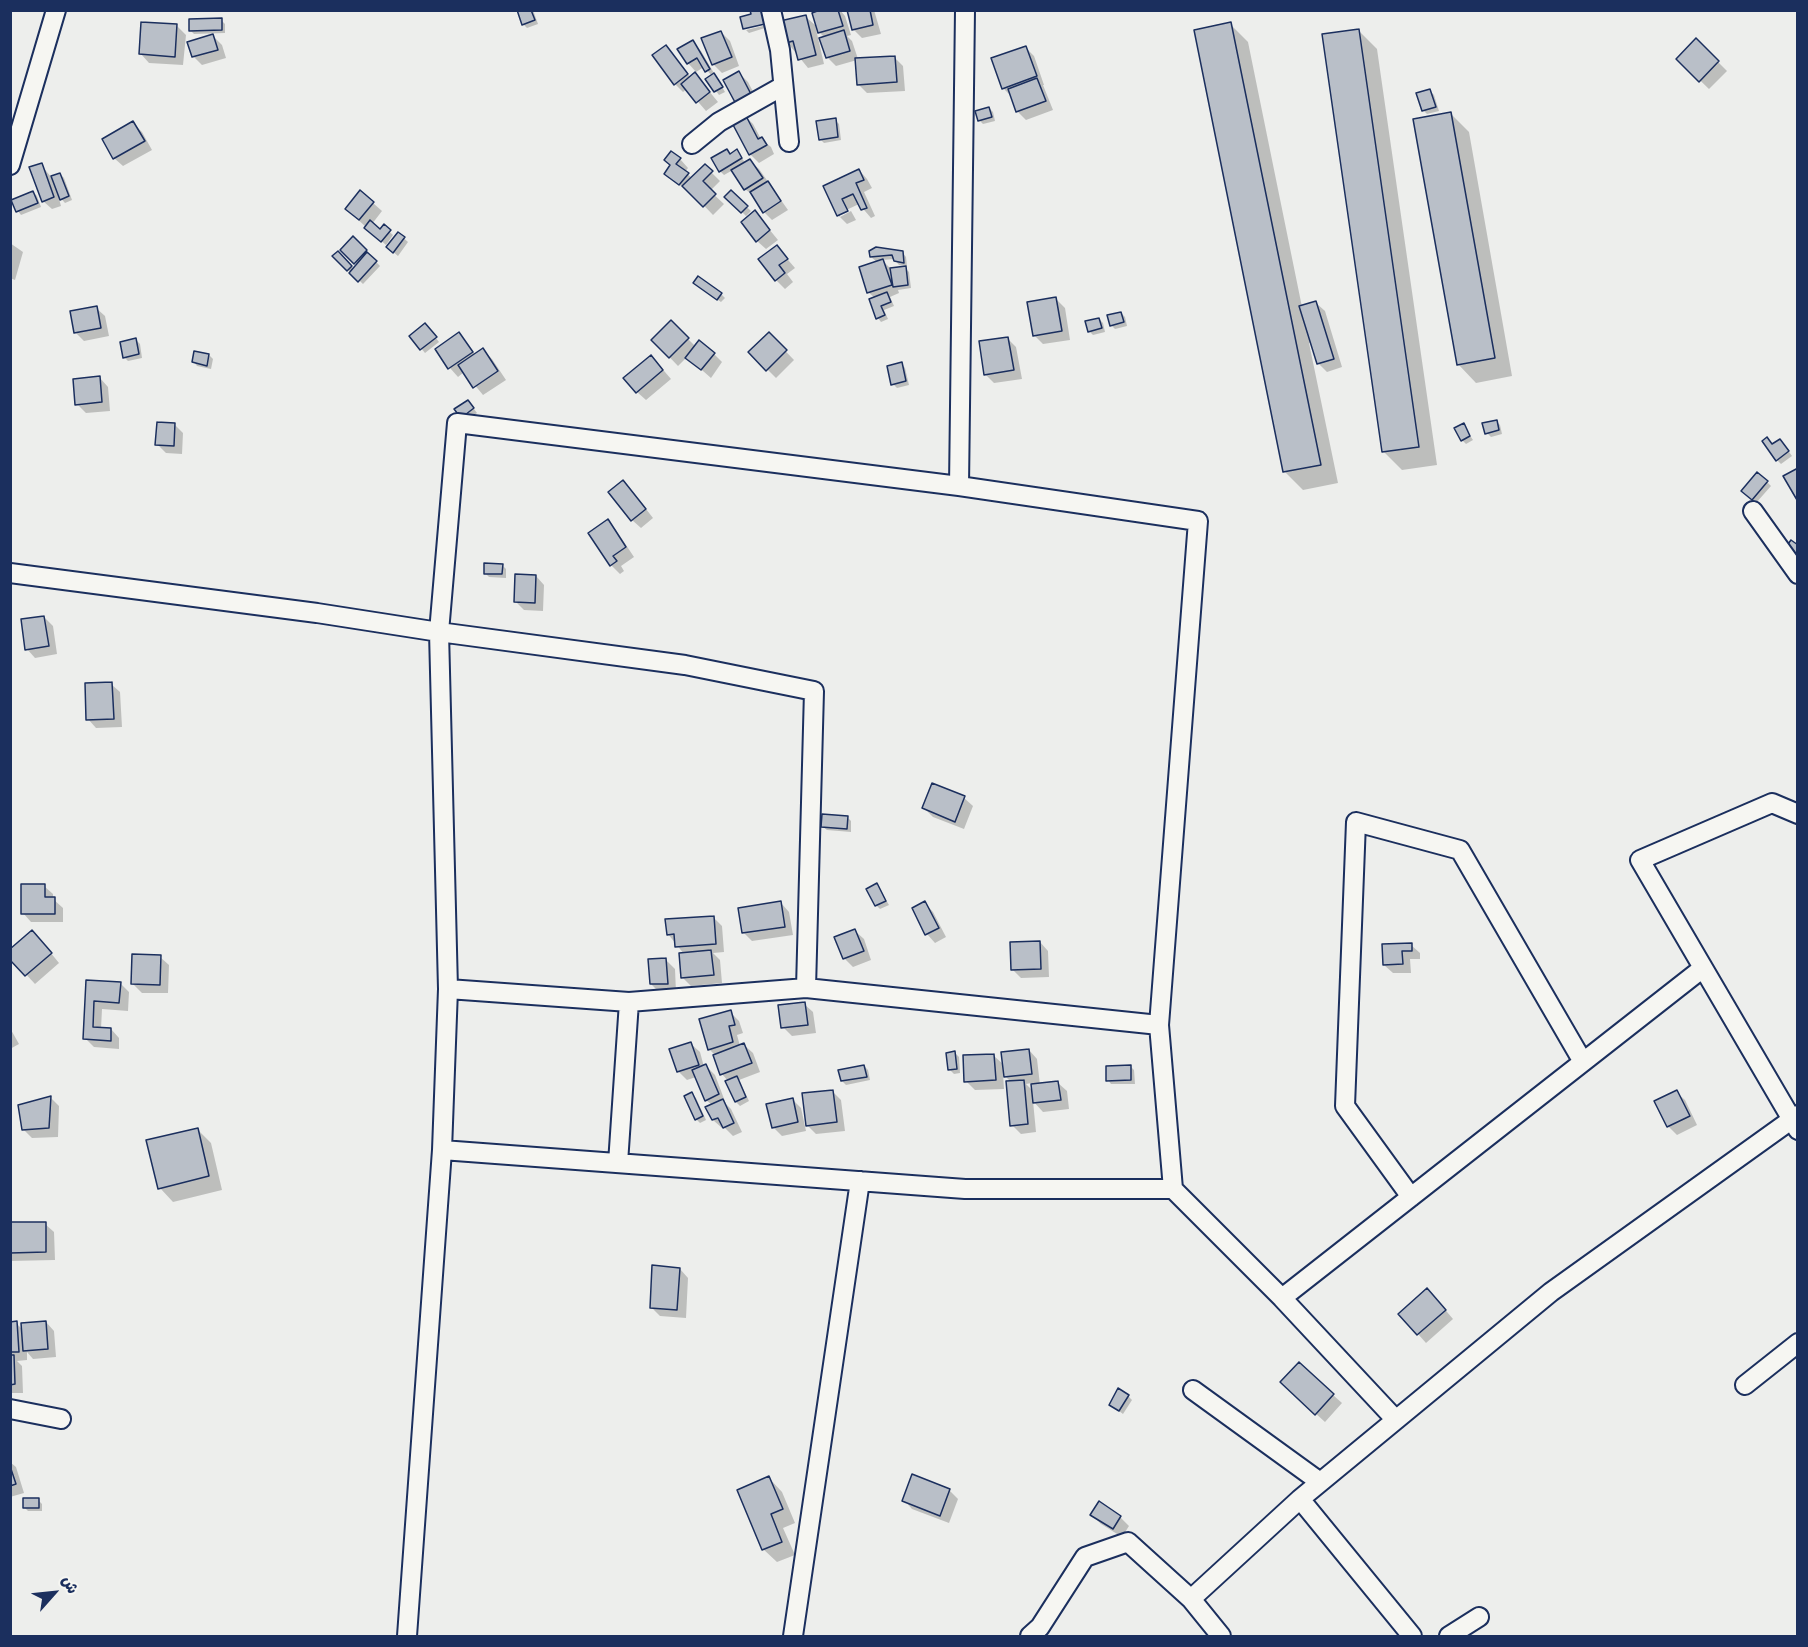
<!DOCTYPE html>
<meta charset="utf-8">
<style>
body{margin:0}
#map{position:relative;width:1808px;height:1647px;overflow:hidden;background:#edeeec;font-family:Pangolin,"Playpen Sans Arabic",sans-serif}
canvas{display:block}
.frame{position:absolute;inset:0;border:12px solid #1b2f5e;pointer-events:none}
.north{position:absolute;left:24px;top:1563px;width:60px;height:60px;-webkit-text-stroke:4px #f6f6f2;paint-order:stroke;rotate:63deg;font-size:16px;font-weight:700;line-height:24px;text-align:center;color:#1b2f5e}
.north::after{content:'';display:block;margin:auto;width:21px;height:27px;background:#1b2f5e;clip-path:polygon(50% 0,100% 100%,50% 72%,0 100%)}
</style>
<div id="map">
<canvas width="1808" height="1647"></canvas>
<div class="frame"></div>
<div class="north">ش</div>
</div>
<script>
const ctx = document.querySelector('canvas').getContext('2d');
ctx.lineJoin = 'round';
function paint(path, color) { ctx.fillStyle = color; ctx.fill(path, 'evenodd'); }
const poly = rows => new Path2D(rows.map(r => 'M' + r).join(''));
function trace(path, color, width, dash) { ctx.strokeStyle = color; ctx.lineWidth = width; ctx.lineCap = dash ? 'butt' : 'round'; ctx.setLineDash(dash || []); ctx.stroke(path); }
paint(poly([
 [518,10,533,10,538,24,527,28,523,24],
 [826,10,840,10,845,16,851,35,847,36,852,41,858,59,894,57,903,66,905,91,867,93,858,84,857,60,836,66,827,57,825,38,820,33,814,14],
 [849,10,874,10,881,34,862,38,853,29],
 [806,17,815,25,824,64,808,68,787,42],
 [221,20,225,24,225,33,194,34,190,30],
 [1230,24,1248,42,1302,307,1316,303,1325,311,1342,367,1327,372,1318,363,1312,342,1309,343,1338,483,1303,490,1285,472],
 [767,25,768,27,749,33,746,30],
 [177,26,186,35,183,65,149,63,141,54],
 [1359,31,1377,49,1437,465,1402,470,1383,451],
 [721,32,730,41,739,66,722,73,713,64],
 [213,36,222,45,226,58,202,65,193,56],
 [1696,40,1727,71,1709,89,1678,59],
 [692,42,701,51,725,92,719,95,707,79,712,76,704,67,696,72,688,63],
 [666,47,691,78,695,74,718,102,706,111,687,89,683,92,675,84],
 [1025,47,1034,56,1044,85,1043,85,1053,110,1026,120,1017,111,1012,97,1003,88],
 [739,73,748,82,761,107,747,114],
 [1430,91,1434,95,1439,111,1427,114,1423,110],
 [989,108,993,112,995,121,983,124,979,120],
 [1451,114,1469,132,1512,376,1476,383,1458,364],
 [745,116,753,124,761,139,771,147,774,154,759,163,750,154],
 [835,120,839,124,841,140,824,143,820,139],
 [133,123,142,132,152,150,123,166,114,158],
 [737,151,746,164,750,161,759,169,788,210,772,220,764,212,755,197,745,189,733,170,724,175,720,171],
 [680,159,688,168,685,172,692,178,705,166,720,181,710,191,724,204,713,215,690,191,689,193,666,173],
 [41,165,52,178,60,174,64,178,72,200,65,203,58,195,61,206,52,209,43,201],
 [859,170,867,179,872,188,864,192,875,216,871,218,859,204,840,213,840,217,851,211,856,220,847,224,838,215,825,186],
 [33,192,37,196,41,207,21,215,18,211],
 [731,192,751,211,746,216,727,197],
 [373,203,382,211,372,224,380,231,384,227,393,235,386,245,356,218],
 [755,212,778,240,766,249,757,241],
 [399,234,408,242,398,256,392,251],
 [353,238,380,266,363,284,334,256,338,253,354,269,358,265,342,250],
 [10,243,23,252,15,280,10,278],
 [777,247,795,268,787,274,793,282,785,289,776,280],
 [902,252,906,257,907,266,899,265,894,259,882,260,892,270,905,268,909,272,911,288,898,290,899,293,890,297,894,306,884,310,888,319,881,322,878,318,875,298,868,292,877,262,871,257],
 [699,287,721,294,725,298,721,302],
 [1056,299,1065,308,1070,340,1043,344,1034,335],
 [96,308,105,316,109,336,84,341,75,332],
 [1121,313,1125,317,1127,326,1115,329,1111,325],
 [1099,319,1103,323,1105,332,1093,335,1089,331],
 [671,322,696,347,714,354,722,362,711,378,687,357,678,366,653,340],
 [429,329,439,342,425,353,411,336],
 [459,334,476,355,483,350,492,359,506,380,483,395,464,372,458,377,450,368],
 [769,334,794,360,776,378,750,352],
 [1007,338,1016,347,1022,379,994,383,986,375],
 [136,340,140,344,142,358,128,361,124,357],
 [209,355,213,359,211,369,197,366,194,362],
 [902,364,905,368,909,385,897,388,893,384],
 [659,365,671,379,646,400,637,392],
 [100,378,108,387,110,411,86,413,77,404],
 [471,405,477,413,466,421,462,417],
 [1496,421,1500,425,1502,434,1491,437,1487,433],
 [174,424,183,433,182,454,166,453,157,444],
 [1463,425,1473,440,1466,444,1462,440],
 [1784,445,1792,456,1781,464,1777,460],
 [1767,482,1771,486,1756,503,1747,495],
 [632,491,653,518,641,528,632,520],
 [607,521,616,530,634,557,621,566,624,571,620,574,611,565],
 [502,565,506,569,506,578,489,577,485,573],
 [536,576,544,585,543,611,524,610,516,602],
 [44,617,53,626,57,654,35,658,27,649],
 [111,684,120,692,122,727,96,728,88,719],
 [964,798,973,806,964,829,933,817,924,808],
 [847,817,851,821,851,832,827,830,823,827],
 [877,885,889,905,880,909,876,905],
 [44,886,53,894,53,899,63,908,63,922,31,922,23,913],
 [781,903,789,912,793,935,752,941,743,932],
 [925,903,933,912,946,937,935,943,927,934,914,909],
 [713,917,722,926,724,952,713,953,720,960,722,983,691,986,682,977,684,954,668,934],
 [855,931,864,939,871,960,853,967,844,958],
 [41,941,59,963,35,984,10,957],
 [1040,942,1048,951,1049,977,1021,978,1012,969],
 [1411,945,1420,953,1420,959,1410,959,1411,973,1393,973,1384,965,1383,946],
 [160,957,169,965,168,993,142,993,133,984],
 [666,960,675,969,676,992,660,993,651,984],
 [88,981,120,983,129,992,128,1011,102,1009,101,1029,111,1029,119,1038,119,1049,94,1047,85,1038],
 [804,1004,813,1012,816,1033,792,1036,783,1027],
 [730,1012,739,1021,743,1033,737,1035,740,1046,744,1045,753,1053,760,1072,739,1080,749,1101,740,1106,736,1102,728,1081,722,1074,715,1056,716,1056,709,1049],
 [10,1028,19,1044,10,1049],
 [691,1044,700,1052,704,1067,706,1066,715,1075,726,1104,731,1109,742,1132,733,1136,724,1127,722,1128,713,1120,712,1105,706,1100,696,1077,687,1080,678,1071],
 [1029,1050,1037,1059,1040,1085,1058,1083,1067,1091,1069,1109,1043,1112,1033,1101,1036,1132,1021,1134,1012,1125,1011,1082,1003,1074,1004,1089,975,1090,966,1081,993,1055,1004,1065],
 [1032,1083,1033,1091,1026,1084],
 [955,1053,959,1057,960,1073,954,1074,950,1070],
 [864,1066,868,1070,870,1080,846,1085,842,1081],
 [1130,1066,1134,1070,1135,1084,1111,1084,1108,1080],
 [832,1091,841,1100,845,1131,816,1134,807,1125],
 [1676,1092,1685,1100,1697,1125,1677,1135,1668,1126],
 [692,1094,696,1098,706,1120,700,1123,696,1119],
 [50,1097,59,1106,58,1137,32,1138,23,1129],
 [792,1099,801,1108,806,1131,782,1136,773,1127],
 [197,1129,211,1143,222,1190,173,1202,160,1188],
 [10,1224,45,1224,54,1232,55,1260,10,1261],
 [680,1269,688,1278,686,1318,660,1316,651,1307],
 [1436,1299,1453,1319,1426,1343,1418,1334],
 [46,1322,54,1331,56,1357,33,1359,27,1352,27,1360,17,1361,22,1366,23,1393,10,1393,10,1323,16,1323,23,1330],
 [1291,1391,1333,1395,1342,1403,1325,1422],
 [1128,1396,1132,1400,1123,1414,1115,1408],
 [10,1462,16,1467,24,1493,10,1497],
 [913,1476,950,1491,958,1499,949,1523,912,1509,904,1500],
 [769,1478,782,1492,795,1523,783,1528,795,1555,777,1562,763,1549],
 [38,1500,42,1504,42,1511,28,1511,24,1507],
 [1099,1503,1120,1517,1129,1526,1122,1537,1101,1524,1092,1515]
]), '#0003');
const building = poly([
 [517,10,531,10,535,20,522,25,517,10],
 [750,10,761,10,765,24,743,29,740,17,751,14,750,10],
 [820,10,838,10,843,26,818,33,812,13,820,10],
 [847,10,870,10,873,25,852,30,847,10],
 [806,15,816,55,798,60,793,41,786,43,780,21,806,15],
 [222,18,222,30,189,31,189,19,222,18],
 [141,22,177,24,175,57,139,54,141,22],
 [1231,22,1321,465,1283,472,1194,30,1231,22],
 [1359,29,1419,447,1382,452,1322,34,1359,29],
 [844,30,850,51,826,58,819,38,844,30],
 [721,31,732,57,712,65,701,38,721,31],
 [213,34,218,50,192,57,187,42,213,34],
 [1696,38,1719,61,1699,82,1676,59,1696,38],
 [693,40,710,69,705,72,697,58,687,64,677,49,693,40],
 [666,45,688,74,674,85,652,55,666,45],
 [1026,46,1037,76,1002,89,991,58,1026,46],
 [895,56,897,82,857,85,855,58,895,56],
 [739,71,753,98,737,106,723,80,739,71],
 [695,72,710,92,696,103,681,84,695,72],
 [714,73,723,87,714,92,705,79,714,73],
 [1037,78,1046,101,1016,112,1008,89,1037,78],
 [1430,89,1436,107,1422,111,1416,93,1430,89],
 [989,107,992,117,978,121,975,111,989,107],
 [1451,112,1495,358,1457,365,1413,119,1451,112],
 [745,114,758,139,762,137,767,145,749,155,731,121,745,114],
 [836,118,838,137,819,140,816,121,836,118],
 [133,121,145,141,113,159,102,139,133,121],
 [727,149,730,154,737,149,742,158,719,172,711,158,727,149],
 [671,151,681,158,676,164,689,173,679,185,664,174,670,165,664,160,671,151],
 [750,159,763,178,744,190,731,170,750,159],
 [42,163,54,197,42,202,29,167,42,163],
 [705,164,713,171,703,181,716,194,703,207,682,186,705,164],
 [859,169,864,180,856,183,867,208,861,210,853,194,842,199,848,211,837,216,823,186,859,169],
 [60,173,69,196,60,200,51,176,60,173],
 [768,181,781,201,763,213,750,192,768,181],
 [360,190,374,202,359,220,345,209,360,190],
 [731,190,748,206,741,213,724,197,731,190],
 [33,191,38,203,16,212,11,200,33,191],
 [755,210,770,230,756,242,741,222,755,210],
 [370,220,380,229,384,224,391,230,381,242,364,228,370,220],
 [398,232,405,237,393,253,386,247,398,232],
 [353,236,367,250,354,264,340,250,353,236],
 [777,245,788,259,779,265,785,273,775,281,758,259,777,245],
 [876,247,903,251,904,263,894,261,892,255,870,257,869,251,876,247],
 [338,251,352,266,347,271,332,256,338,251],
 [367,252,377,261,358,282,349,273,367,252],
 [883,259,892,285,867,293,859,267,883,259],
 [906,266,908,285,893,287,890,268,906,266],
 [698,276,722,293,717,300,693,283,698,276],
 [887,292,891,302,881,306,885,315,876,319,869,299,887,292],
 [1056,297,1062,331,1033,336,1027,302,1056,297],
 [1316,301,1334,359,1317,364,1299,306,1316,301],
 [97,306,101,328,74,333,70,311,97,306],
 [1121,312,1124,322,1110,326,1107,315,1121,312],
 [1099,318,1102,328,1088,332,1085,321,1099,318],
 [671,320,689,338,669,358,651,340,671,320],
 [425,323,437,337,420,350,409,336,425,323],
 [459,332,473,352,448,369,435,349,459,332],
 [769,332,787,350,766,371,748,352,769,332],
 [1008,337,1014,370,984,375,979,341,1008,337],
 [136,338,139,354,123,358,120,342,136,338],
 [699,340,715,353,701,370,685,358,699,340],
 [483,348,498,371,473,388,458,365,483,348],
 [194,351,209,354,207,366,192,362,194,351],
 [651,355,663,370,636,393,623,378,651,355],
 [902,362,906,381,891,385,887,366,902,362],
 [100,376,102,402,75,405,73,379,100,376],
 [468,400,474,408,461,418,454,409,468,400],
 [1497,420,1499,430,1485,434,1482,423,1497,420],
 [157,422,175,423,174,446,155,445,157,422],
 [1464,423,1470,436,1461,441,1454,428,1464,423],
 [1767,437,1772,444,1780,439,1789,451,1776,461,1762,441,1767,437],
 [1798,468,1798,499,1797,500,1783,476,1798,468],
 [1757,472,1768,481,1752,500,1741,491,1757,472],
 [623,480,646,509,631,521,608,492,623,480],
 [608,519,626,547,613,556,617,561,610,566,588,533,608,519],
 [1791,540,1798,545,1798,557,1785,548,1791,540],
 [484,563,503,564,502,574,484,574,484,563],
 [515,574,536,575,535,603,514,602,515,574],
 [44,616,49,646,25,650,21,619,44,616],
 [112,682,114,719,86,720,85,683,112,682],
 [932,783,965,796,955,822,922,808,932,783],
 [822,814,848,816,847,829,821,827,822,814],
 [877,883,886,901,875,906,866,889,877,883],
 [21,884,45,884,45,897,55,897,55,914,21,914,21,884],
 [781,901,785,927,742,933,738,908,781,901],
 [925,901,939,928,925,935,912,908,925,901],
 [714,916,716,944,675,947,674,934,667,935,665,919,714,916],
 [855,929,864,951,843,959,834,937,855,929],
 [32,930,52,953,25,976,10,960,10,949,32,930],
 [1040,941,1041,969,1011,970,1010,942,1040,941],
 [1412,943,1412,951,1402,951,1403,964,1383,965,1382,944,1412,943],
 [711,950,714,975,681,978,679,953,711,950],
 [132,954,161,955,160,985,131,984,132,954],
 [666,958,668,984,650,984,648,959,666,958],
 [86,980,121,982,119,1003,94,1001,93,1027,111,1028,111,1041,83,1039,86,980],
 [805,1002,808,1025,781,1028,778,1005,805,1002],
 [731,1010,735,1025,729,1026,733,1042,708,1050,699,1019,731,1010],
 [691,1042,699,1065,677,1072,669,1049,691,1042],
 [744,1043,752,1063,720,1075,713,1055,744,1043],
 [1029,1049,1032,1074,1004,1077,1001,1052,1029,1049],
 [955,1051,957,1069,948,1070,946,1053,955,1051],
 [994,1054,996,1080,964,1082,963,1055,994,1054],
 [706,1064,719,1094,705,1101,692,1070,706,1064],
 [864,1065,867,1077,841,1081,838,1070,864,1065],
 [1131,1065,1131,1080,1106,1081,1106,1066,1131,1065],
 [737,1076,746,1097,735,1102,725,1081,737,1076],
 [1024,1080,1028,1124,1010,1126,1006,1081,1024,1080],
 [1058,1081,1061,1100,1033,1103,1031,1084,1058,1081],
 [833,1090,837,1122,806,1126,802,1093,833,1090],
 [1677,1090,1690,1116,1667,1127,1654,1101,1677,1090],
 [692,1092,703,1116,695,1120,684,1096,692,1092],
 [51,1096,49,1128,22,1130,18,1105,51,1096],
 [793,1098,798,1122,772,1128,766,1104,793,1098],
 [723,1099,734,1123,723,1128,718,1118,712,1120,705,1107,723,1099],
 [198,1128,209,1176,158,1189,146,1140,198,1128],
 [10,1222,46,1222,46,1252,10,1253,10,1222],
 [652,1265,680,1268,677,1310,650,1308,652,1265],
 [1427,1288,1446,1310,1417,1335,1398,1314,1427,1288],
 [17,1321,19,1352,10,1352,10,1322,17,1321],
 [46,1321,48,1349,23,1351,21,1323,46,1321],
 [10,1355,14,1355,15,1384,10,1385,10,1355],
 [1299,1362,1334,1394,1315,1415,1280,1382,1299,1362],
 [1118,1388,1129,1395,1119,1411,1109,1405,1118,1388],
 [10,1466,16,1484,10,1486,10,1466],
 [912,1474,950,1489,940,1516,902,1501,912,1474],
 [769,1476,783,1509,771,1514,782,1542,762,1550,737,1490,769,1476],
 [23,1498,39,1498,39,1508,23,1508,23,1498],
 [1099,1501,1121,1516,1113,1529,1090,1515,1099,1501]
]);
paint(building, '#b9bfc8');
trace(building, '#1b2f5e', 1.5);
const minor = poly([
 [771,10,780,50,789,142],
 [692,144,719,122,783,86],
 [10,165,56,10],
 [959,486,965,10],
 [1753,511,1798,574],
 [10,573,317,613,439,632,685,665,814,691,806,988],
 [1798,814,1772,803,1640,860,1798,1130],
 [448,989,629,1002,618,1163],
 [629,1002,806,988,1159,1025],
 [1173,1189,965,1189,442,1150,448,989,439,632,457,423,959,486,1198,521,1159,1025,1173,1189,1282,1298,1396,1420],
 [1411,1197,1345,1106,1356,822,1460,850,1583,1062],
 [1282,1298,1703,968],
 [1745,1385,1798,1343],
 [1193,1390,1320,1482],
 [10,1409,61,1419],
 [1300,1499,1412,1636],
 [1191,1599,1300,1499,1551,1292,1798,1115],
 [407,1636,442,1150],
 [793,1636,860,1181],
 [1030,1636,1040,1627,1085,1557,1128,1542,1191,1599,1221,1636],
 [1449,1636,1479,1617]
]);
trace(minor, '#1b2f5e', 22);
trace(minor, '#f6f6f2', 18);
</script>
